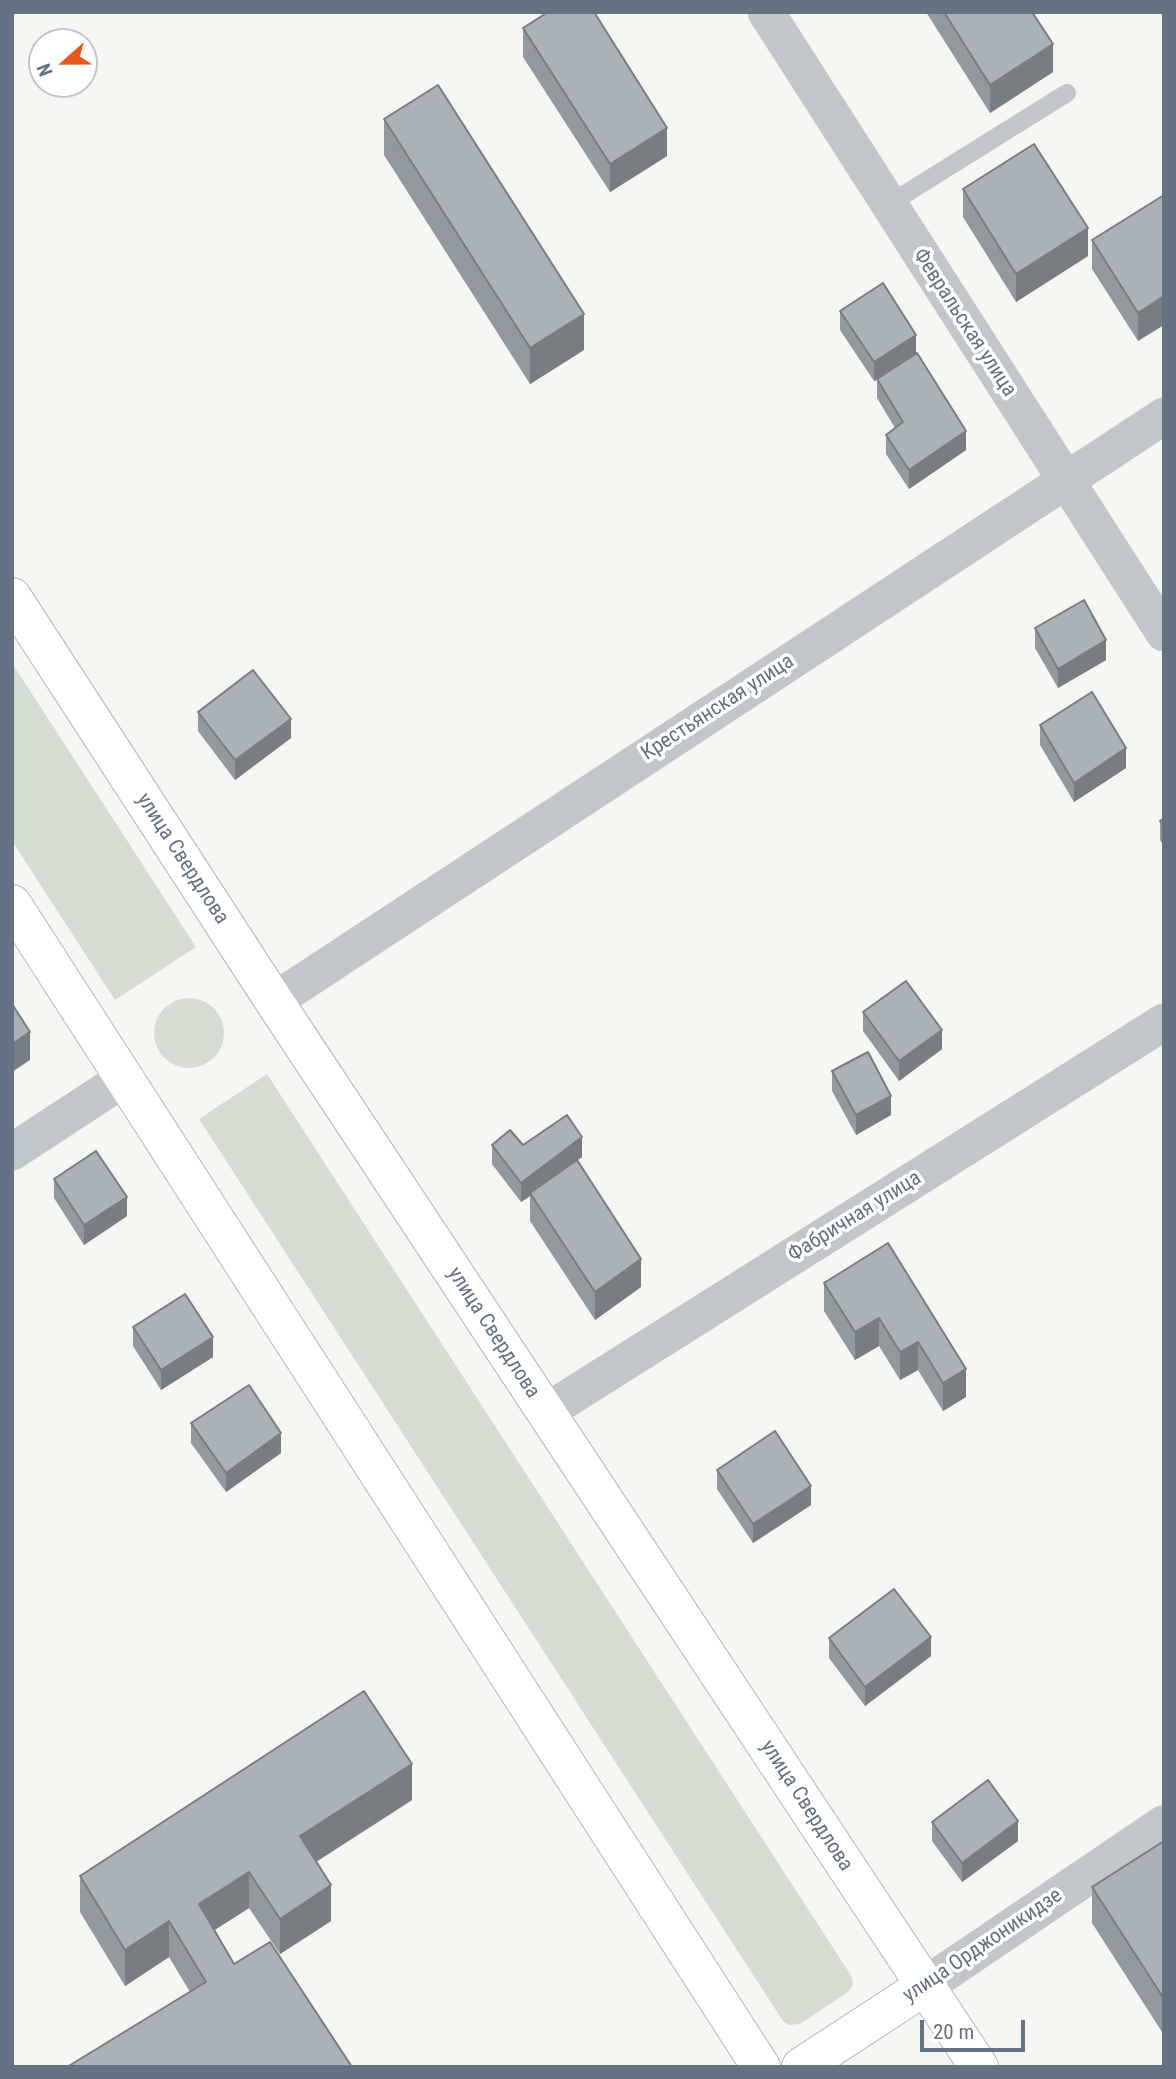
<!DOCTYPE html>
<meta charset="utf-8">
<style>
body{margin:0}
#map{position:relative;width:1176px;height:2079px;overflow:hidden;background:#f5f5f1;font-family:"Roboto Condensed",sans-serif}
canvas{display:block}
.frame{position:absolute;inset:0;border:14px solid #637384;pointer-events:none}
.north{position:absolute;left:28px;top:28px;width:70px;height:70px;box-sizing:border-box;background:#fff;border:2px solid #c1c7ce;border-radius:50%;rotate:249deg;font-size:19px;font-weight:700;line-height:28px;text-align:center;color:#637384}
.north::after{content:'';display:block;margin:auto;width:24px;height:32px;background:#eb561c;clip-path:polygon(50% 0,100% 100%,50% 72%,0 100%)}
.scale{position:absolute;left:920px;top:2020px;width:105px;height:32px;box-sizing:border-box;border:4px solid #637384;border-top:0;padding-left:9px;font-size:21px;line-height:24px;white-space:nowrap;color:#637384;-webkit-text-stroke:5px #fff;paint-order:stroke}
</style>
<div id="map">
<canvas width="1176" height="2079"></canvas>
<div class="frame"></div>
<div class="north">N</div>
<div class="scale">20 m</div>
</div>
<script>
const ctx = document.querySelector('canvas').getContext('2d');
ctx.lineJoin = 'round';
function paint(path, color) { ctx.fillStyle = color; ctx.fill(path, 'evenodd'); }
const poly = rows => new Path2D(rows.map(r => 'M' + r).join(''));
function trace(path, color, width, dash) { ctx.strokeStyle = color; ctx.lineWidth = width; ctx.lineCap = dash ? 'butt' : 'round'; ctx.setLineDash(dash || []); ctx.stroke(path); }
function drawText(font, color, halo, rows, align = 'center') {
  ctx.font = font + ' "Roboto Condensed",sans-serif'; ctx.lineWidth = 7; ctx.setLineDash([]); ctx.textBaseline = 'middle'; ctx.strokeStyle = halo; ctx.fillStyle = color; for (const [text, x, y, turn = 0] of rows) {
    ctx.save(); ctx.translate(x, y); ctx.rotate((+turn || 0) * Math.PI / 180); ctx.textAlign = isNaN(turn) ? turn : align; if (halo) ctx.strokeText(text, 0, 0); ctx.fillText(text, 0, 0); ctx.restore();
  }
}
paint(poly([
 [12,663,196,947,115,1000,12,841],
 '154 1033a35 35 0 1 1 70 0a35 35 0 1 1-70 0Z',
 [267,1074,852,1977,853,1985,848,1992,800,2024,789,2025,783,2021,199,1119]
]), '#d5dcd2');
const secondary = poly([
 [12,597,274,1001,979,2067],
 [12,904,761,2067],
 [801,2067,925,1986]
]);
trace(secondary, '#b4b9be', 40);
trace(poly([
 [889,204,1067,93]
]), '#c2c6c9', 18);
trace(poly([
 [766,12,1164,633],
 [274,1001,1164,416],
 [12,1152,125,1078],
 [546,1412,1164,1022]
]), '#c2c6c9', 37);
trace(poly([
 [925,1986,1164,1824]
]), '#c2c6c9', 38);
trace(secondary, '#fff', 38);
paint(poly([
 [926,12,1032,12,1053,72,990,113],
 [523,28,667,156,610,192,523,57],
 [384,119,584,350,530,384,384,155],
 [963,189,1088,256,1016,302,963,217],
 [1164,195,1138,341,1092,269,1092,240],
 [840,311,916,354,966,450,909,489,886,454,886,435,895,428,877,398,877,380,874,381,840,330],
 [1035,628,1106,660,1058,688,1035,648],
 [198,712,291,738,235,780,198,731],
 [1040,725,1126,768,1074,802,1040,745],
 [1164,818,1164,846,1160,840,1160,821],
 [863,1012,942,1049,899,1081,863,1031],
 [832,1071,891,1115,856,1135,832,1091],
 [492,1145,523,1145,582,1157,577,1160,641,1287,595,1320,530,1221,530,1196,521,1202,492,1164],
 [54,1179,127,1216,84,1245,54,1198],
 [888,1243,966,1397,943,1411,918,1370,900,1380,879,1346,855,1360,824,1311,824,1283],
 [133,1327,213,1357,161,1390,133,1346],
 [191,1423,281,1453,226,1492,191,1443],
 [717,1470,811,1505,753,1543,717,1489],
 [829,1638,931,1656,865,1706,829,1658],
 [412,1800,316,1862,331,1921,280,1954,249,1908,214,1930,234,1964,190,1992,169,1957,125,1986,80,1912,80,1876],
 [932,1822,1018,1841,962,1882,932,1841],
 [1164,1841,1164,2035,1092,1923,1092,1887]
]), '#92999e');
paint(poly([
 [1053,44,1053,72,990,113,990,85],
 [667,128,667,156,610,192,610,164],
 [1088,228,1088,256,1016,302,1016,274],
 [1164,296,1164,325,1138,341,1138,313],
 [584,314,584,350,530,384,530,348],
 [916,335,916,354,874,381,874,362],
 [966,431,966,450,909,489,909,470],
 [1106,640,1106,660,1058,688,1058,669],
 [291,719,291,738,235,780,235,760],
 [1126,748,1126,768,1074,802,1074,783],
 [942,1030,942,1049,899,1081,899,1061],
 [30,1032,30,1060,12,1072,12,1044],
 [891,1096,891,1115,856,1135,856,1115],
 [582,1137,582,1157,531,1195,530,1193,530,1196,521,1202,521,1183],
 [127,1197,127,1216,84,1245,84,1225],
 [641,1259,641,1287,595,1320,595,1292],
 [879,1318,879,1346,855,1360,855,1332],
 [213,1337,213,1357,161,1390,161,1370],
 [918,1342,918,1370,900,1380,900,1352],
 [966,1369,966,1397,943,1411,943,1383],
 [281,1433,281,1453,226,1492,226,1473],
 [811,1486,811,1505,753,1543,753,1524],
 [931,1637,931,1656,865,1706,865,1687],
 [412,1764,412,1800,300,1872,300,1836],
 [1018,1821,1018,1841,962,1882,962,1863],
 [249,1872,249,1908,199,1940,199,1904],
 [331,1885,331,1921,280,1954,280,1919],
 [169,1921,169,1957,125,1986,125,1950]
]), '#777d81');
const building = poly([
 [548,12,594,12,667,128,610,164,523,28,548,12],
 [944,12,1032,12,1053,44,990,85,944,12],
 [438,85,584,314,530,348,384,119,438,85],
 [1034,144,1088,228,1016,274,963,189,1034,144],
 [1164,195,1164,296,1138,313,1092,240,1164,195],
 [883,283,916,335,874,362,840,311,883,283],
 [917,353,966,431,909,470,886,435,903,422,877,379,917,353],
 [1084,600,1106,640,1058,669,1035,628,1084,600],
 [253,670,291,719,235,760,198,712,253,670],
 [1092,692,1126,748,1074,783,1040,725,1092,692],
 [1164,818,1164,827,1160,821,1164,818],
 [906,981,942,1030,899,1061,863,1012,906,981],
 [12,1004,30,1032,12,1044,12,1004],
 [868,1052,891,1096,856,1115,832,1071,868,1052],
 [567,1115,582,1137,521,1183,492,1145,510,1130,523,1145,567,1115],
 [96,1151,127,1197,84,1225,54,1179,96,1151],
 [577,1160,641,1259,595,1292,530,1193,577,1160],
 [888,1243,966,1369,943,1383,918,1342,900,1352,879,1318,855,1332,824,1283,888,1243],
 [185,1294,213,1337,161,1370,133,1327,185,1294],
 [249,1385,281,1433,226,1473,191,1423,249,1385],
 [775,1431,811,1486,753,1524,717,1470,775,1431],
 [894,1589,931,1637,865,1687,829,1638,894,1589],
 [364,1691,412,1764,300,1836,331,1885,280,1919,249,1872,199,1904,234,1964,270,1942,352,2067,67,2067,206,1982,169,1921,125,1950,80,1876,364,1691],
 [988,1780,1018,1821,962,1863,932,1822,988,1780],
 [1164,1841,1164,1999,1092,1887,1164,1841]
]);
paint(building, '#aab2b8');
trace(building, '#777d81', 2);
drawText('21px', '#637384', '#fff', [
 ["Февральская улица",964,323,57],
 ["Крестьянская улица",718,708,-33],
 ["улица Свердлова",182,859,57],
 ["Фабричная улица",855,1217,-32],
 ["улица Свердлова",493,1333,57],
 ["улица Свердлова",806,1806,57],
 ["улица Орджоникидзе",983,1946,-34]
]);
</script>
